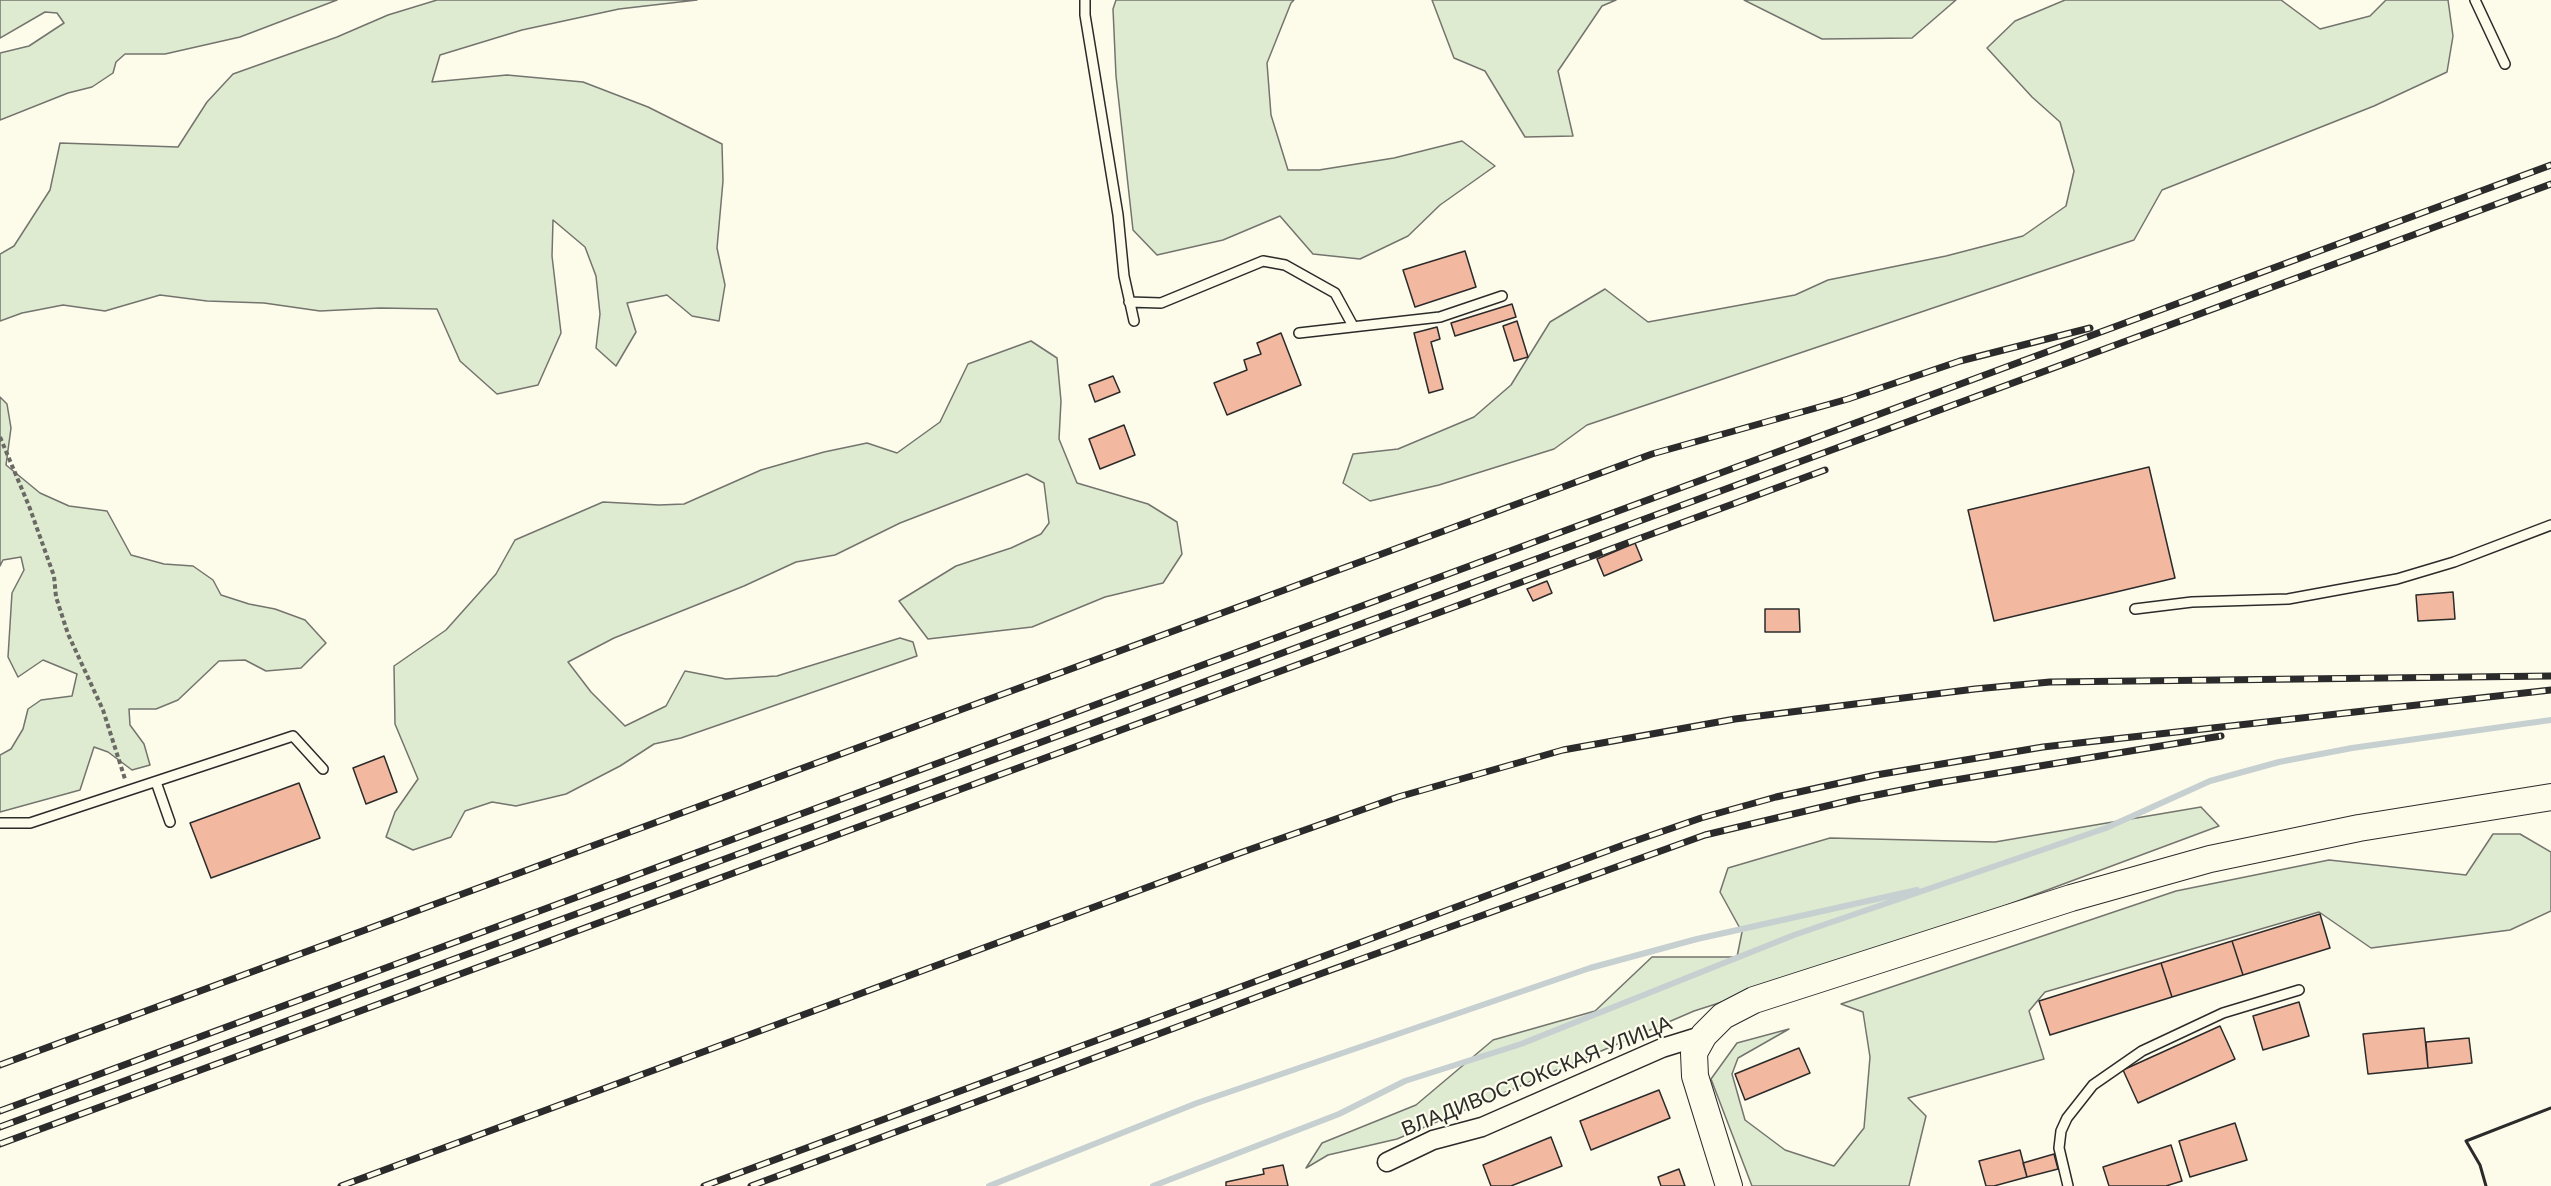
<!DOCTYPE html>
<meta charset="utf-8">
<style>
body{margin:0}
canvas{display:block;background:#fdfbea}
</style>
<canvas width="2551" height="1186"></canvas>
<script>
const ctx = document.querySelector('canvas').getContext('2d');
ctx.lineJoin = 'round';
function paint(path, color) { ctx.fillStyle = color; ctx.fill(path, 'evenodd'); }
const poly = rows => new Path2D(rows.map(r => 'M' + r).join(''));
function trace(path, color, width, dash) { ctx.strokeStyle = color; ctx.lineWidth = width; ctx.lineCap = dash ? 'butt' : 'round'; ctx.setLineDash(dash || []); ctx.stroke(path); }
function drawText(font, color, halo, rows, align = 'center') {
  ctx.font = font + ' Helvetica,sans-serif'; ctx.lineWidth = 4.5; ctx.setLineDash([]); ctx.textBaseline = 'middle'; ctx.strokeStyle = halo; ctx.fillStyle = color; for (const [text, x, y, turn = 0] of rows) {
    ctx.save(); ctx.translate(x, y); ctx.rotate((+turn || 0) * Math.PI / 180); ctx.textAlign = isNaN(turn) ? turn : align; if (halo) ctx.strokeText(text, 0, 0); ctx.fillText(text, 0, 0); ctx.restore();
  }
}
const green = poly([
 [0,0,337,0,240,37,165,54,125,54,116,62,113,73,92,87,68,93,0,120,0,53,29,46,64,23,57,13,45,12,0,38,0,0],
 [437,0,697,0,619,9,522,30,440,55,432,82,507,75,583,82,648,107,722,144,723,181,717,248,725,285,719,321,692,316,667,295,627,303,636,332,616,366,596,348,600,314,596,276,585,247,553,220,552,256,561,333,538,385,497,394,460,361,437,309,380,308,320,311,264,303,207,301,160,295,105,311,63,305,22,313,0,321,0,254,14,246,50,190,60,143,178,147,207,102,233,74,337,37,388,15,437,0],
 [1116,0,1294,0,1291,3,1267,63,1271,115,1288,170,1319,170,1394,158,1462,141,1495,166,1440,205,1408,236,1360,259,1313,254,1280,216,1223,240,1157,255,1133,230,1116,76,1113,9,1116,0],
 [1432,0,1616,0,1602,6,1558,71,1573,136,1525,137,1485,71,1454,58,1432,0],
 [1744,0,1956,0,1912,38,1822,39,1744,0],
 [2065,0,2281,0,2320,29,2370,16,2386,0,2448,0,2453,36,2447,72,2374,106,2162,190,2134,240,1587,425,1554,449,1439,485,1370,501,1343,483,1353,454,1398,449,1474,417,1511,385,1550,322,1605,289,1648,322,1795,295,1828,280,1946,256,2023,236,2066,206,2074,171,2060,122,2032,97,1987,48,2015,21,2065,0],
 [1031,341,1057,358,1061,401,1059,439,1077,483,1148,504,1177,522,1182,554,1163,583,1105,597,1032,627,928,639,899,601,956,566,1011,548,1041,534,1049,523,1044,483,1027,474,900,523,835,555,796,562,744,586,614,638,568,662,591,692,625,726,666,706,685,671,726,679,777,676,900,638,913,642,917,656,681,738,654,744,620,766,566,794,516,806,492,802,465,811,451,837,413,850,386,837,395,812,418,779,395,724,394,666,446,630,496,574,515,540,603,502,659,505,684,504,761,470,824,452,867,443,897,453,940,422,968,364,1031,341],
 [0,397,7,404,11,428,6,465,40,493,69,506,107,511,131,555,164,564,193,566,213,580,221,595,249,604,275,609,305,620,326,643,301,668,266,671,245,660,219,661,178,700,156,709,129,709,130,725,144,744,150,765,132,770,108,752,94,747,80,790,0,812,0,755,11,749,23,729,28,709,41,700,72,696,77,674,43,660,18,677,8,657,12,593,24,570,21,557,3,560,0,566,0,397],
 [2201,807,2219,826,1897,946,1694,1011,1397,1139,1328,1155,1306,1168,1322,1143,1416,1105,1493,1040,1595,1011,1652,957,1737,957,1742,932,1720,892,1728,868,1830,838,1995,842,2201,807],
 [2493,834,2520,834,2551,852,2551,911,2510,930,2371,948,2319,912,2045,992,2029,1011,2044,1059,1908,1098,1926,1116,1909,1186,1752,1186,1711,1079,1737,1043,1789,1029,1738,1058,1732,1074,1745,1120,1785,1150,1834,1166,1864,1128,1870,1057,1863,1012,1841,1004,2176,891,2329,860,2466,875,2493,834]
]);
paint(green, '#deebd1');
trace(green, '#74746e', 1.5);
trace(poly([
 [989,1186,1197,1103,1590,968,1697,939,1917,890],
 [1153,1186,1339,1114,1405,1081,1521,1044,1794,935,2106,828,2210,781,2279,762,2352,748,2551,720]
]), '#c7d0d0', 6);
const building = poly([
 [1465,251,1476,287,1415,307,1403,270,1465,251],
 [1512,304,1516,317,1455,336,1451,323,1512,304],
 [1517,321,1528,357,1514,361,1503,326,1517,321],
 [1437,327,1440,339,1431,342,1443,389,1429,393,1414,333,1437,327],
 [1281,333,1301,385,1227,415,1214,383,1247,370,1244,360,1261,354,1257,343,1281,333],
 [1113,376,1120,392,1095,402,1089,385,1113,376],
 [1124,425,1135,455,1100,469,1089,439,1124,425],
 [2149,467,2175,578,1994,621,1968,510,2149,467],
 [1635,543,1642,560,1604,576,1597,559,1635,543],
 [1547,581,1552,593,1533,601,1527,589,1547,581],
 [2453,592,2455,619,2418,621,2416,595,2453,592],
 [1765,609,1799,609,1800,632,1765,632,1765,609],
 [384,756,397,792,366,804,353,768,384,756],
 [299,783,320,838,211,878,190,823,299,783],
 [2320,914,2330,948,2243,975,2232,941,2320,914],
 [2232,941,2243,975,2172,997,2161,963,2232,941],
 [2161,963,2172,997,2050,1035,2039,1001,2161,963],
 [2299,1002,2309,1036,2263,1050,2253,1016,2299,1002],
 [2220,1026,2235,1059,2138,1103,2123,1070,2220,1026],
 [2424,1028,2428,1068,2368,1074,2363,1034,2424,1028],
 [2469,1038,2472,1063,2428,1068,2426,1042,2469,1038],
 [1799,1048,1810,1073,1745,1100,1735,1074,1799,1048],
 [1659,1090,1670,1118,1591,1150,1580,1121,1659,1090],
 [2235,1123,2247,1160,2190,1177,2179,1141,2235,1123],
 [1551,1137,1562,1166,1511,1186,1491,1186,1483,1165,1551,1137],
 [2171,1145,2182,1181,2166,1186,2109,1186,2103,1167,2171,1145],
 [2020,1150,2027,1177,1994,1186,1986,1186,1979,1161,2020,1150],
 [2054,1154,2058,1169,2027,1177,2023,1163,2054,1154],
 [1283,1165,1288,1186,1226,1186,1226,1182,1264,1174,1263,1169,1283,1165],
 [1679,1169,1685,1186,1661,1186,1658,1177,1679,1169]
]);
paint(building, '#f2b8a0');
trace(building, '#2b2b2b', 1.5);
const lane = poly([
 [1085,0,1085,15,1118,215,1124,276,1134,321],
 [2475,0,2505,64],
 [1129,302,1161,303,1263,261,1285,265,1335,293,1353,326],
 [1299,333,1440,317,1502,296],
 [2135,609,2192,602,2288,599,2397,579,2454,562,2551,525],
 [156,782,170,822],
 [0,823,30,823,293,736,323,769],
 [2068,1186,2059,1148,2061,1131,2067,1118,2093,1085,2142,1051,2223,1013,2299,990]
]);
const street = poly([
 [1387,1162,1433,1140,1482,1127,1662,1048,1704,1035]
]);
const secondary = poly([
 [1729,1186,1695,1076,1694,1053,1704,1035,1723,1016,1754,1000,2071,898,2210,859,2359,828,2551,797]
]);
trace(lane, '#2b2b2b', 12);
trace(street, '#2b2b2b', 21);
trace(secondary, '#2b2b2b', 28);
trace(poly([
 [0,437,29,506,54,576,56,597,68,634,103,710,125,779]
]), '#6a6964', 4, [4.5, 3]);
trace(lane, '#fdfbea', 9);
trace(street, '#fdfbea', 18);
trace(secondary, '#fdfbea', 26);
const rail = poly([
 [0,1065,1652,454,1848,399,1960,361,2090,328],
 [0,1111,2551,165],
 [0,1127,2551,184],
 [0,1144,1825,470],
 [341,1186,1240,853,1398,797,1563,750,1735,719,1975,689,2050,682,2551,676],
 [704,1186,1626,844,1701,818,1776,797,1876,775,2043,747,2551,690],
 [751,1186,1295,983,1705,835,1856,799,1937,783,2221,736]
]);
trace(rail, '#2b2b2b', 7);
trace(rail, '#fdfbea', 4.5, [14]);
trace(poly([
 [2486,1186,2480,1165,2466,1141,2551,1108]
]), '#2b2b2b', 3);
drawText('21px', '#2b2b2b', '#fdfbea', [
 ["ВЛАДИВОСТОКСКАЯ УЛИЦА",1537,1077,-22]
]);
</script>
